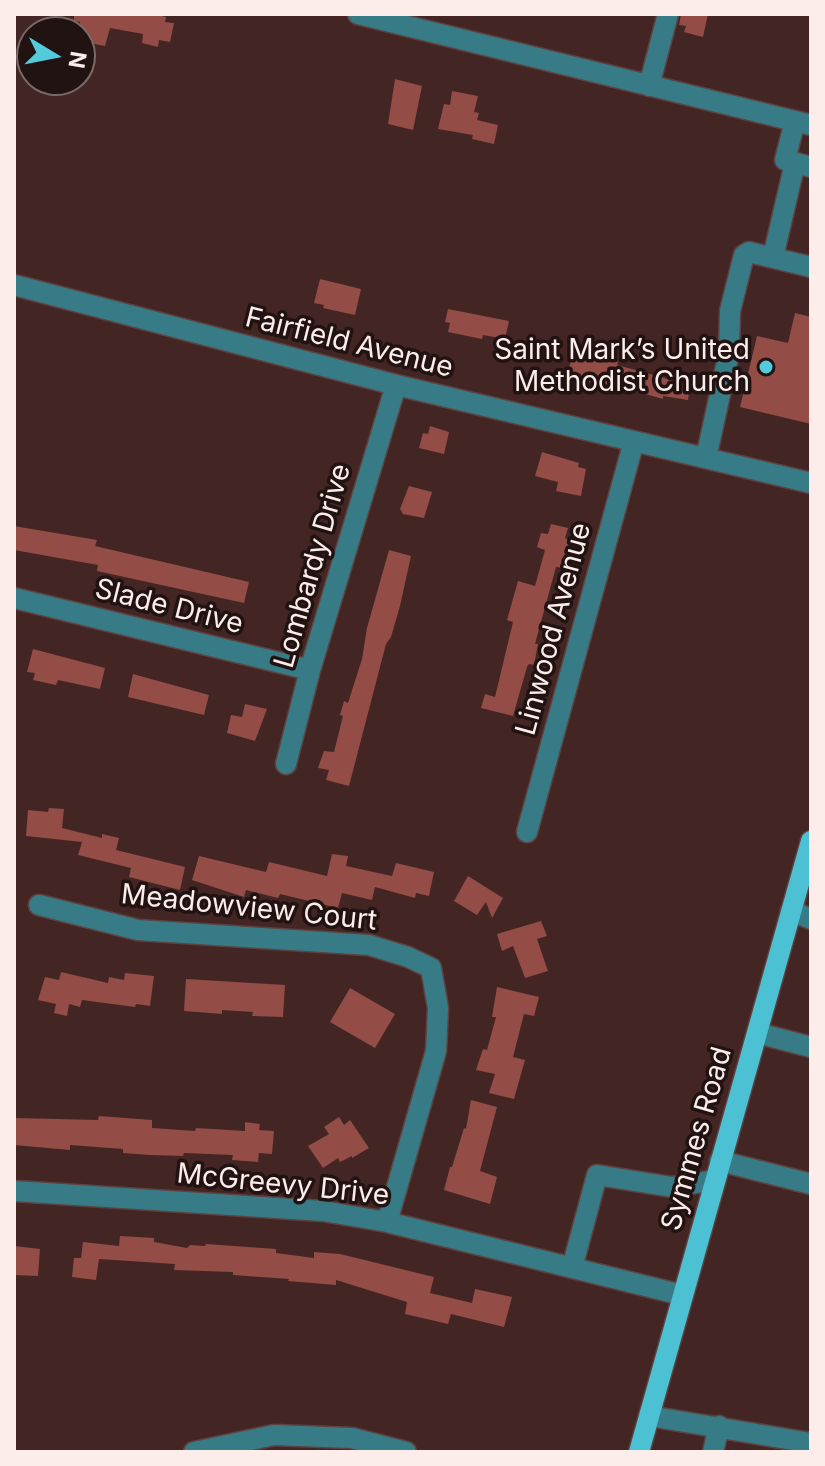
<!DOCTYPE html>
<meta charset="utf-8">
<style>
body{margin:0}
#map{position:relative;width:825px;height:1466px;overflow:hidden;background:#432624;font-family:Inter,sans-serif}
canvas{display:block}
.frame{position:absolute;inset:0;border:16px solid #fcecea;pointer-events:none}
.north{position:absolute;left:16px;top:16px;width:80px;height:80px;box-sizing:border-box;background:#211312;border:2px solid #796a68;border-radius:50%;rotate:100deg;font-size:22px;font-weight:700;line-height:32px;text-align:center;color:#fcecea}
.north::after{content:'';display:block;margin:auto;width:28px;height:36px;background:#54cadd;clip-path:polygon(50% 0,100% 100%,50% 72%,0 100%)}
</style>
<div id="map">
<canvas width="825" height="1466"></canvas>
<div class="frame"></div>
<div class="north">N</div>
</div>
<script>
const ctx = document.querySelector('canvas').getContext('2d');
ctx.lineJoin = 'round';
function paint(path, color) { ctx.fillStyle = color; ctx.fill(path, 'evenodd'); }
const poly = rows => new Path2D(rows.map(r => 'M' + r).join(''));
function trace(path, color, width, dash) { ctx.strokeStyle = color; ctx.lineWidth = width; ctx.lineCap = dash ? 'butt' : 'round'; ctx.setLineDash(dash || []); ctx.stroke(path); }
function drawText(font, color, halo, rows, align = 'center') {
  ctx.font = font + ' Inter,sans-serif'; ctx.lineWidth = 7; ctx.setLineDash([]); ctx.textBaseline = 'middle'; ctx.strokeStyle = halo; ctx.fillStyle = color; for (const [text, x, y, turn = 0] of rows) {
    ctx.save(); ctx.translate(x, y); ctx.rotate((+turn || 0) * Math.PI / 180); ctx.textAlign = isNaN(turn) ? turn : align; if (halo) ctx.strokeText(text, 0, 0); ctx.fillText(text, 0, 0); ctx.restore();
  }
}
paint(poly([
 [74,14,153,14,166,17,165,22,174,23,170,42,159,40,158,47,142,43,143,34,110,28,105,46,80,41,80,32,78,32,80,22,74,21],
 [681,14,708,14,703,37,684,32,686,26,679,25],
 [395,79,422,86,413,130,388,124],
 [452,91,478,96,474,112,479,113,477,120,498,125,494,144,472,139,473,135,438,129,444,104,450,105],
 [320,279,361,289,355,315,323,308,324,305,314,303],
 [448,309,509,321,505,339,483,335,482,339,448,332,450,323,445,322],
 [795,313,811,317,811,424,740,407,757,336,788,343],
 [573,352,618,362,617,365,690,385,688,400,663,396,663,399,613,385,582,381,582,379,568,372],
 [430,426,449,432,444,454,419,448,423,433,428,434],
 [542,452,579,463,578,467,586,469,581,496,556,491,558,482,535,476],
 [409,486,432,492,424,518,403,514,400,509],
 [551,524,568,528,565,538,570,541,562,568,556,567,535,644,538,644,534,665,529,664,527,667,513,716,481,708,485,694,495,697,513,622,507,620,518,581,535,586,545,550,537,547,541,533,548,534],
 [14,526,97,540,95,546,249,582,244,603,97,571,98,565,14,550],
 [389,550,411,556,400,606,391,637,386,644,349,786,326,780,329,770,318,768,324,751,334,752,343,716,340,715,344,701,348,703,362,659,367,628],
 [33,649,105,668,100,689,58,680,56,685,33,680,35,673,27,672],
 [133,674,209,695,204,715,128,697],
 [245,704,267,709,255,741,227,733,231,715,242,717],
 [49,808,64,809,62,828,102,838,102,834,119,838,116,850,185,867,180,890,129,877,131,868,78,855,82,842,26,836,28,810,48,812],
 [332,854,348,856,346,866,392,876,396,863,434,872,429,896,416,893,415,898,375,887,372,900,342,893,338,908,280,894,278,898,246,890,244,897,192,880,199,856,266,872,269,862,327,876],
 [468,876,503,898,492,918,486,902,477,915,454,901],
 [541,921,547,936,537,939,548,971,525,978,513,946,502,951,497,934],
 [61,972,108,983,109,977,124,980,125,973,154,976,150,1006,136,1004,135,1007,82,1000,80,1007,69,1004,67,1016,54,1013,56,1004,38,1000,45,977,59,980],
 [186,979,285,985,283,1017,252,1016,253,1012,222,1010,222,1014,184,1011],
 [497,987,539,997,534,1016,524,1014,513,1057,525,1060,514,1099,489,1093,495,1074,476,1070,483,1049,487,1050,496,1017,492,1017],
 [350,988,395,1014,375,1048,330,1022],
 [471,1100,497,1107,480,1171,497,1177,490,1204,444,1190,450,1167,452,1167,464,1128,466,1129],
 [99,1116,152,1120,152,1128,195,1131,196,1128,245,1131,245,1122,260,1124,259,1130,274,1131,272,1154,259,1153,258,1162,232,1160,233,1155,184,1153,183,1156,150,1155,123,1153,123,1149,70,1145,70,1150,14,1145,14,1118,98,1120],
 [339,1117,344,1125,350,1120,369,1148,352,1158,352,1156,340,1162,338,1158,323,1168,308,1146,329,1134,324,1127],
 [120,1236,154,1238,154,1242,187,1248,190,1245,205,1246,206,1244,276,1249,276,1253,314,1258,314,1252,340,1254,434,1277,430,1293,472,1303,475,1289,512,1297,504,1327,451,1314,448,1324,405,1314,407,1302,336,1280,336,1285,288,1281,289,1279,233,1275,233,1272,174,1270,175,1264,99,1259,96,1280,72,1277,74,1258,81,1258,83,1242,119,1246],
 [14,1246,40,1249,38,1276,14,1275]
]), '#934c46');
const minor = poly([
 [358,14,811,125],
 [649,86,668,14],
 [795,121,785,160,811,167],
 [773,257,795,163],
 [14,285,396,385,811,483],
 [706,458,729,353,730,311,744,255,749,252,811,267],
 [14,598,310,670],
 [286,764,310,670,396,385],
 [527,832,634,441],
 [39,905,138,930,369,945,408,957,431,968,438,1008,436,1051,387,1222],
 [791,911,811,919],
 [757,1033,811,1047],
 [720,1161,811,1184],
 [14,1191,323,1211,387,1222,682,1295],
 [572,1268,597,1175,672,1187,715,1180],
 [649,1416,811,1443],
 [194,1452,274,1435,352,1438,406,1452],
 [713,1452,719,1426]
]);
const major = poly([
 [639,1452,811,841]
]);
trace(minor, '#5d4240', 23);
trace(major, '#5d4240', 23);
trace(minor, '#367b86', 20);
trace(major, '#4bc1d3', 20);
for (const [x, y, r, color] of [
 [766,367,8,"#54cadd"]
]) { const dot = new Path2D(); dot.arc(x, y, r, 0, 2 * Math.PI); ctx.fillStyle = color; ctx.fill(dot); trace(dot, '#211312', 3); }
drawText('28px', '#fcecea', '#211312', [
 ["Fairfield Avenue",349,343,14],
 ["Lombardy Drive",313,566,-74],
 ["Slade Drive",169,607,14],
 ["Linwood Avenue",554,629,-75],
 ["Meadowview Court",249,908,6],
 ["Symmes Road",697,1139,-74],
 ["McGreevy Drive",283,1185,6]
]);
drawText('28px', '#fcecea', '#211312', [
 ["Saint Mark’s United",750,351],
 ["Methodist Church",750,383]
], 'right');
</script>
